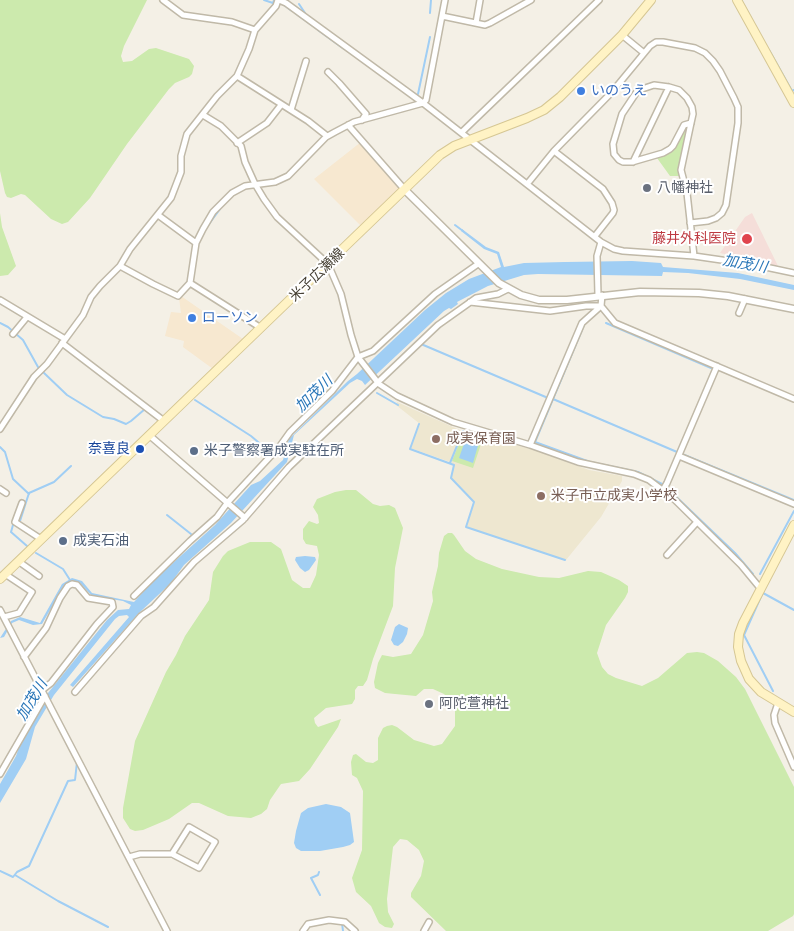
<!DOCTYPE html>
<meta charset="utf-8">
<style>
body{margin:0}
canvas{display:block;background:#f4f0e6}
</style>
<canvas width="794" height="931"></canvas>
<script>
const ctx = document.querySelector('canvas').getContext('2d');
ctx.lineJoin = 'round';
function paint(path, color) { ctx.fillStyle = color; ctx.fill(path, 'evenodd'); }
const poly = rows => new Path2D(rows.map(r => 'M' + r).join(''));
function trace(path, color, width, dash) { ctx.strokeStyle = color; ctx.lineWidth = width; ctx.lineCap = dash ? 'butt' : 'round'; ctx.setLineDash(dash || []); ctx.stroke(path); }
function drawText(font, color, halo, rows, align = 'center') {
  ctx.font = font + ' Quicksand,"Noto Sans JP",sans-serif'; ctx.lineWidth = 4; ctx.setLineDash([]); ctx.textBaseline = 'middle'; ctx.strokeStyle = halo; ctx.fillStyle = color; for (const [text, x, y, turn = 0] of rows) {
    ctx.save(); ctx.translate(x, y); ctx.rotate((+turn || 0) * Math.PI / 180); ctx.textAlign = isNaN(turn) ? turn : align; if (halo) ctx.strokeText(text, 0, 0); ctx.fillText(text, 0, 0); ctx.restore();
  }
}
paint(poly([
 [361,142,401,187,361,226,314,179],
 [181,296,243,339,213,369,183,347,184,341,165,336,171,312,181,313,179,298]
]), '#f7e8d0');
paint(poly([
 [397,402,462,431,450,462,410,448,420,424,396,405],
 [464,431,534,450,589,470,622,476,622,481,601,517,566,560,466,527,474,501,451,478,454,465,451,463]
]), '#eee7d0');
paint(poly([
 [752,213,778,266,720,253,745,217]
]), '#f5ded9');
paint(poly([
 [0,0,147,0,124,46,121,56,123,62,132,61,149,49,156,48,189,59,194,66,192,74,189,77,175,83,169,89,127,144,90,198,68,222,62,224,51,219,25,195,21,194,11,198,7,197,5,193,0,171],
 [685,128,687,129,678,169,679,176,670,176,657,158,670,153,674,149],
 [0,213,2,227,16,266,8,275,0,276],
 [464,431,483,438,473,468,452,461],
 [346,490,356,490,373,504,380,506,389,505,395,508,403,528,395,568,393,606,373,659,367,680,363,686,358,686,355,690,355,699,352,704,326,708,314,718,315,723,318,727,341,719,338,727,310,769,299,781,281,784,270,800,267,809,261,814,251,818,228,816,199,803,192,803,169,819,143,830,135,831,130,829,123,818,123,808,135,741,166,672,176,655,185,636,209,600,213,572,223,556,228,551,250,542,271,542,281,549,292,580,303,588,310,588,316,575,319,555,317,546,306,544,303,539,303,529,309,521,317,524,319,523,318,515,313,507,317,499,335,492],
 [448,533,452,533,454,535,465,551,476,559,502,569,539,577,559,578,588,571,601,572,619,580,628,586,628,592,625,598,606,625,597,653,602,667,608,674,616,678,642,686,658,678,687,653,697,652,704,653,718,661,736,677,745,689,794,787,794,914,793,916,768,931,446,931,411,897,411,893,421,876,424,861,419,850,407,840,400,839,393,847,387,899,388,912,394,924,392,928,385,927,379,923,371,906,356,892,352,878,362,850,363,791,357,778,352,775,351,762,353,755,356,754,366,762,373,763,378,760,378,738,383,728,387,726,392,725,397,727,414,740,434,746,442,744,455,726,455,709,452,702,444,694,433,689,424,689,416,696,395,694,385,693,375,688,374,682,378,663,382,655,393,657,411,654,423,635,433,601,432,592,438,566,439,553,444,536]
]), '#cceaad');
paint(poly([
 [462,229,486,247,499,252,504,267,524,263,565,262,632,261,661,263,663,267,738,273,794,285,794,290,740,279,688,273,663,272,662,276,538,274,524,275,488,286,457,302,458,304,451,309,449,308,444,311,365,385,362,381,357,379,350,383,294,435,287,462,231,523,184,565,171,583,139,613,73,687,70,685,129,617,127,615,119,616,115,619,54,695,35,727,26,759,0,803,0,784,16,756,22,738,48,693,107,620,118,610,129,609,131,605,123,601,92,596,80,583,72,581,64,586,42,624,33,625,19,620,12,623,4,637,0,638,11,621,20,617,40,623,62,584,72,578,82,581,92,593,134,602,154,580,215,525,251,485,260,481,283,460,289,439,293,435,348,381,357,374,425,310,446,293,469,279,501,267,497,254,484,249,461,231],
 [466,438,479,442,473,463,459,458],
 [305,556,315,557,316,560,309,570,305,572,300,568,295,560,296,557],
 [399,624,408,628,407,634,403,642,398,646,394,645,391,640,395,627],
 [326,804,341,807,350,813,354,842,350,845,343,847,320,851,301,851,296,848,294,843,296,831,301,813,308,808]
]), '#a0cef4');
trace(poly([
 [264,0,273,3,274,0],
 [741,0,751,18],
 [299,4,305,13],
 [284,5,292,11],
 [295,13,317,29],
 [430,13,431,0],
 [318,30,344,49],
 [769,50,792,91,794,90],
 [418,94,430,37],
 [209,224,220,209],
 [455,225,463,231],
 [0,323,8,327,23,340,38,367],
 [606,323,711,368],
 [421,344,548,398],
 [43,372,67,395,103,417,114,419,126,424,131,421,145,409],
 [377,393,398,405],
 [553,399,677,452],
 [195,400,251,436,271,453],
 [419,424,410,449,454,465,451,478,474,502,466,527,565,560],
 [535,442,590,462,638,472,662,484],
 [535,442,584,325],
 [0,447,5,452,13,479,29,494],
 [682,454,794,500],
 [450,463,463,431],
 [667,488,735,553,753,574],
 [167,515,191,534],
 [20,521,29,493,54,482,71,466],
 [13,525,11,532,27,546],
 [36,553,63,569,70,580],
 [760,574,794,511],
 [763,592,744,635,773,691],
 [763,593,794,610],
 [0,871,13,877,17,872,29,866,68,781,75,780,77,762],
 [319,872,318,875,311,878,320,895],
 [15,875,58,901,108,927],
 [342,923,343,931]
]), '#a0cef4', 2);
const minor = poly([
 [163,0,183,15,232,22,255,30],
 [279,0,286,3,423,103,601,242,614,249,623,251,694,256,756,265,794,273],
 [442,16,485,25,490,23,531,0],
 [476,23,480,0],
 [622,35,644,53],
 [328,72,339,83,366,114,362,120],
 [237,76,308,121,327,136],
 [291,110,306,61],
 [203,115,221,126,241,146,245,162,255,184,264,199,277,217,328,264,341,294,351,335,358,357,379,384,397,396,453,422,530,445,578,462,634,474,649,480,674,499,741,565,760,588],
 [691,123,684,125,673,146,670,149,663,153,632,162,623,162,619,160,614,154,613,144,622,114,636,93,642,89,654,85,669,87,679,90,687,98,692,107,693,114,691,123,681,170,687,193,694,256],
 [348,125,405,190],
 [462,132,599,0],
 [237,143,267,123,281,105],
 [554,151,603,189,612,203,614,210,613,213,595,236],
 [633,162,669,87],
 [528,183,554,151,612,92,650,46,656,42,663,42,695,48,705,53,713,61,720,71,734,98,738,107,738,123,726,205,722,213,716,218,708,221,690,223],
 [158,215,196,243],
 [120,266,153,284,178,296,190,283],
 [598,295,597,256,601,242],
 [602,295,601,306,615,323,794,399],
 [0,300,65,339],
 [470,302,550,311,586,306,601,306],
 [739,313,745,299],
 [261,328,190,283,196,243,203,229,213,212,232,193,245,186,275,182,288,176,326,137,335,132,354,122,423,103,426,100,445,0],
 [13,334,27,317],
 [62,343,164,421],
 [0,429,34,377,47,364,83,315,91,297,100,286,120,266,130,249,171,198,181,172,181,156,187,134,217,96,237,76,249,49,255,30,276,6,278,0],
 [149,435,245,518],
 [530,445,582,323,601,306],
 [679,456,794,504],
 [0,489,6,493],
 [663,490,667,483,717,366],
 [22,503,15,522,41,539],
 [667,555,697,522],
 [18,561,39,576],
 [134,596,190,541,217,517,228,502,280,446,290,432,332,391,358,357,373,351,435,294,478,264],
 [0,610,167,931],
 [4,617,19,613,32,592,5,574],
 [24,657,46,628,60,598,68,586,72,584,77,585,88,598,112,602,113,607,97,624,51,683,42,690],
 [75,692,141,616,154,607,194,562,243,520,289,467,438,325,476,298,498,294,508,289],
 [778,703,774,715,775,723,794,767],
 [0,774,45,696],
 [129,857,140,854,172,854,199,868,215,842,189,827,172,854],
 [303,931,308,924,329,920,345,922,355,931],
 [424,931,429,922]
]);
const tertiary = poly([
 [405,190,499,283,521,295,539,300,567,300,640,292,699,293,728,296,794,309]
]);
const secondary = poly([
 [737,0,794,103],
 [794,525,743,623,739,634,738,647,741,661,749,679,761,692,794,712],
 [0,579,440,155,454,146,527,118,544,110,560,97,622,35,651,0]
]);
trace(minor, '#c0b9a8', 8);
trace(tertiary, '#c0b9a8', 9);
trace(secondary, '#d6c794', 10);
trace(minor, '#fff', 5);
trace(tertiary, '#fff', 6);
trace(secondary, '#fff3c5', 8);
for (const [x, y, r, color] of [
 [581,91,5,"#3f7fe0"],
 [647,188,5,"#6b7280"],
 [747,239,6,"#e0444e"],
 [192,318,5,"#3f7fe0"],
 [436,439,5,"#8d6e63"],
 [140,449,5,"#1a4fb4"],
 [194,451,5,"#5c6f8a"],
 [541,496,5,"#8d6e63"],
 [63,541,5,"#5c6f8a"],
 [429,704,5,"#6b7280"]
]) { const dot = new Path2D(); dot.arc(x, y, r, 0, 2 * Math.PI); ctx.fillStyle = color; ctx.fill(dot); trace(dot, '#fff', 2); }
drawText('14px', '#366cbe', '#fff', [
 ["いのうえ",591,91],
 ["ローソン",202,318]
], 'left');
drawText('14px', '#5b616d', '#fff', [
 ["八幡神社",657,188],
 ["阿陀萱神社",439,704]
], 'left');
drawText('14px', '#be3a42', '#fff', [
 ["藤井外科医院",736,239]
], 'right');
drawText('14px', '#474135', '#fff', [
 ["米子広瀬線",317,275,-44]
]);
drawText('14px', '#785e54', '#fff', [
 ["成実保育園",446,439],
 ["米子市立成実小学校",551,496]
], 'left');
drawText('14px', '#164399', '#fff', [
 ["奈喜良",130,449]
], 'right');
drawText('14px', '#4e5e75', '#fff', [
 ["米子警察署成実駐在所",204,451],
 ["成実石油",73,541]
], 'left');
drawText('italic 15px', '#2976b8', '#fff', [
 ["加茂川",745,264,10],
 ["加茂川",314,394,-44],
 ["加茂川",32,700,-59]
]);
</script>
